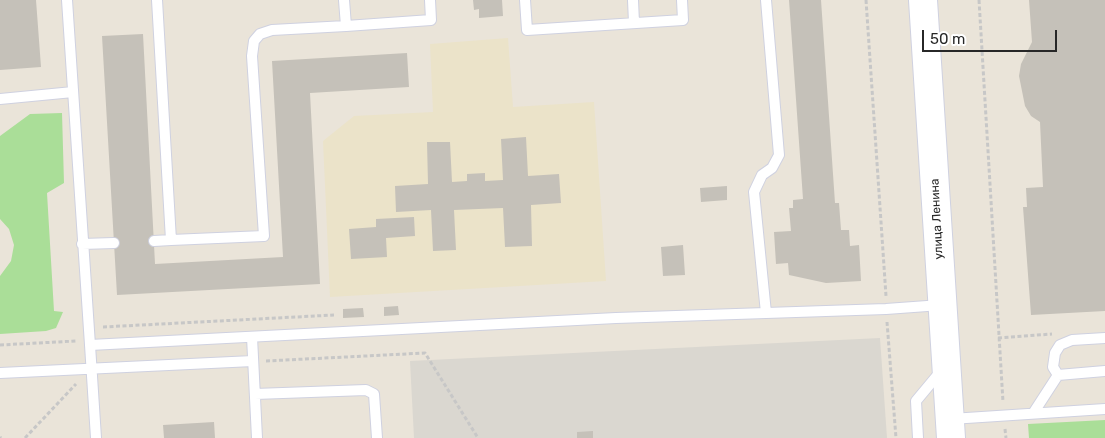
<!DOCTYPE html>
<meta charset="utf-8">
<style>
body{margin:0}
#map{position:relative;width:1105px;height:438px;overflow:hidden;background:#eae4d9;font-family:Rubik,sans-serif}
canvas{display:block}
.scale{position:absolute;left:922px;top:30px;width:135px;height:22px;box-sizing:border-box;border:2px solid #272727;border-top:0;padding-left:6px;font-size:15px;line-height:18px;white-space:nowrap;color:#272727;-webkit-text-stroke:4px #fff;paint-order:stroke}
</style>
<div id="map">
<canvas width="1105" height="438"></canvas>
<div class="scale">50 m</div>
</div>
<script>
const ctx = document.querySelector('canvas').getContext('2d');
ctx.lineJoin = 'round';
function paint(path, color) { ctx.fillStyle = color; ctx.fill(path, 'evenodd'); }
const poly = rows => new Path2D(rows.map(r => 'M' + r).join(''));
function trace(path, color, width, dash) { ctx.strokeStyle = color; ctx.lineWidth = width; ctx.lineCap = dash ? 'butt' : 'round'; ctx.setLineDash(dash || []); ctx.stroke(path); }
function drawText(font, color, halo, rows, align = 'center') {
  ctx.font = font + ' Rubik,sans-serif'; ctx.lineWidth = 4; ctx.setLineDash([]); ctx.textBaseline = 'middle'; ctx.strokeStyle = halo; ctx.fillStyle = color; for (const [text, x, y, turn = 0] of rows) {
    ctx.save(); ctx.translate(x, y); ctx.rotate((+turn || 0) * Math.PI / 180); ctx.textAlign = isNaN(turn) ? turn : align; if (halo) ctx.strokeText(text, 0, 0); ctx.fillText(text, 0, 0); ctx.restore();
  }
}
paint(poly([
 [508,38,513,107,594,102,606,281,330,297,323,141,354,116,433,112,430,44]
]), '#ebe3c9');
paint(poly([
 [62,113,64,183,47,193,54,311,63,312,56,328,46,331,0,334,0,276,11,261,14,245,9,229,0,219,0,136,30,114],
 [1105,420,1105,438,1029,438,1028,424]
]), '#aade98');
paint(poly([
 [880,338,887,438,414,438,410,361]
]), '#dad7d0');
paint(poly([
 [0,0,36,0,41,67,0,70],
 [473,0,502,0,503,16,479,18,479,9,474,10],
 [789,0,821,0,835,203,839,203,841,230,849,230,850,246,859,245,861,281,826,283,789,275,788,263,776,264,774,232,791,231,789,208,793,208,793,200,803,199],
 [1029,0,1105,0,1105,311,1031,315,1023,207,1027,207,1026,188,1043,187,1040,122,1031,116,1025,106,1019,76,1021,64,1032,42],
 [143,34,155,264,283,257,272,61,407,53,409,87,310,93,320,284,117,295,102,36],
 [526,137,528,176,559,174,561,203,531,205,532,246,505,247,503,208,454,210,456,250,433,251,431,210,396,212,395,186,428,184,427,142,450,142,452,182,467,181,467,174,485,173,485,181,503,180,501,139],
 [727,186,727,200,701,202,700,188],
 [414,217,415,236,386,238,387,257,351,259,349,229,376,227,376,219],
 [683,245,685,275,663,276,661,247],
 [398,306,399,315,384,316,384,307],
 [363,308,364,317,343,318,343,309],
 [214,422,215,438,164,438,163,425],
 [593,431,593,438,577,438,577,432]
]), '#c5c1b9');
const service = poly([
 [67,0,90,345,616,318,886,309,941,305],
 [157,0,171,240,264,236,252,56,254,41,260,34,272,30,346,26,344,0],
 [525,0,527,30,683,20,682,0],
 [633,0,634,23],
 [766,0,779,155,772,168,762,175,754,192,766,313],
 [346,26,431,20,430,0],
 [0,99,73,92],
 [154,241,171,240],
 [82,244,114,243],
 [252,337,257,438],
 [90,345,96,438],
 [0,373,253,361],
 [1058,375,1053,367,1055,353,1060,345,1072,340,1105,338],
 [255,394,366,390,374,394,377,438],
 [1034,412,1058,375,1105,371],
 [951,419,1105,409],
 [918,438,916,401,941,371]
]);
const secondary = poly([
 [923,0,951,438]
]);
trace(service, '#cfd1e0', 12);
trace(secondary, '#cfd1e0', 30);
trace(poly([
 [866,0,886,296],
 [979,0,1003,402],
 [887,322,896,438],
 [103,327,334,315],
 [998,338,1052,334],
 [0,345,76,341],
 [266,361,425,353,478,438],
 [1005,429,1006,438],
 [0,437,1,438],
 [25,438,76,384]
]), '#c7c7c7', 3, [4, 2.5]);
trace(service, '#fff', 10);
trace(secondary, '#fff', 28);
drawText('12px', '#272727', '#fff', [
 ["улица Ленина",937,219,-93]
]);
</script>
